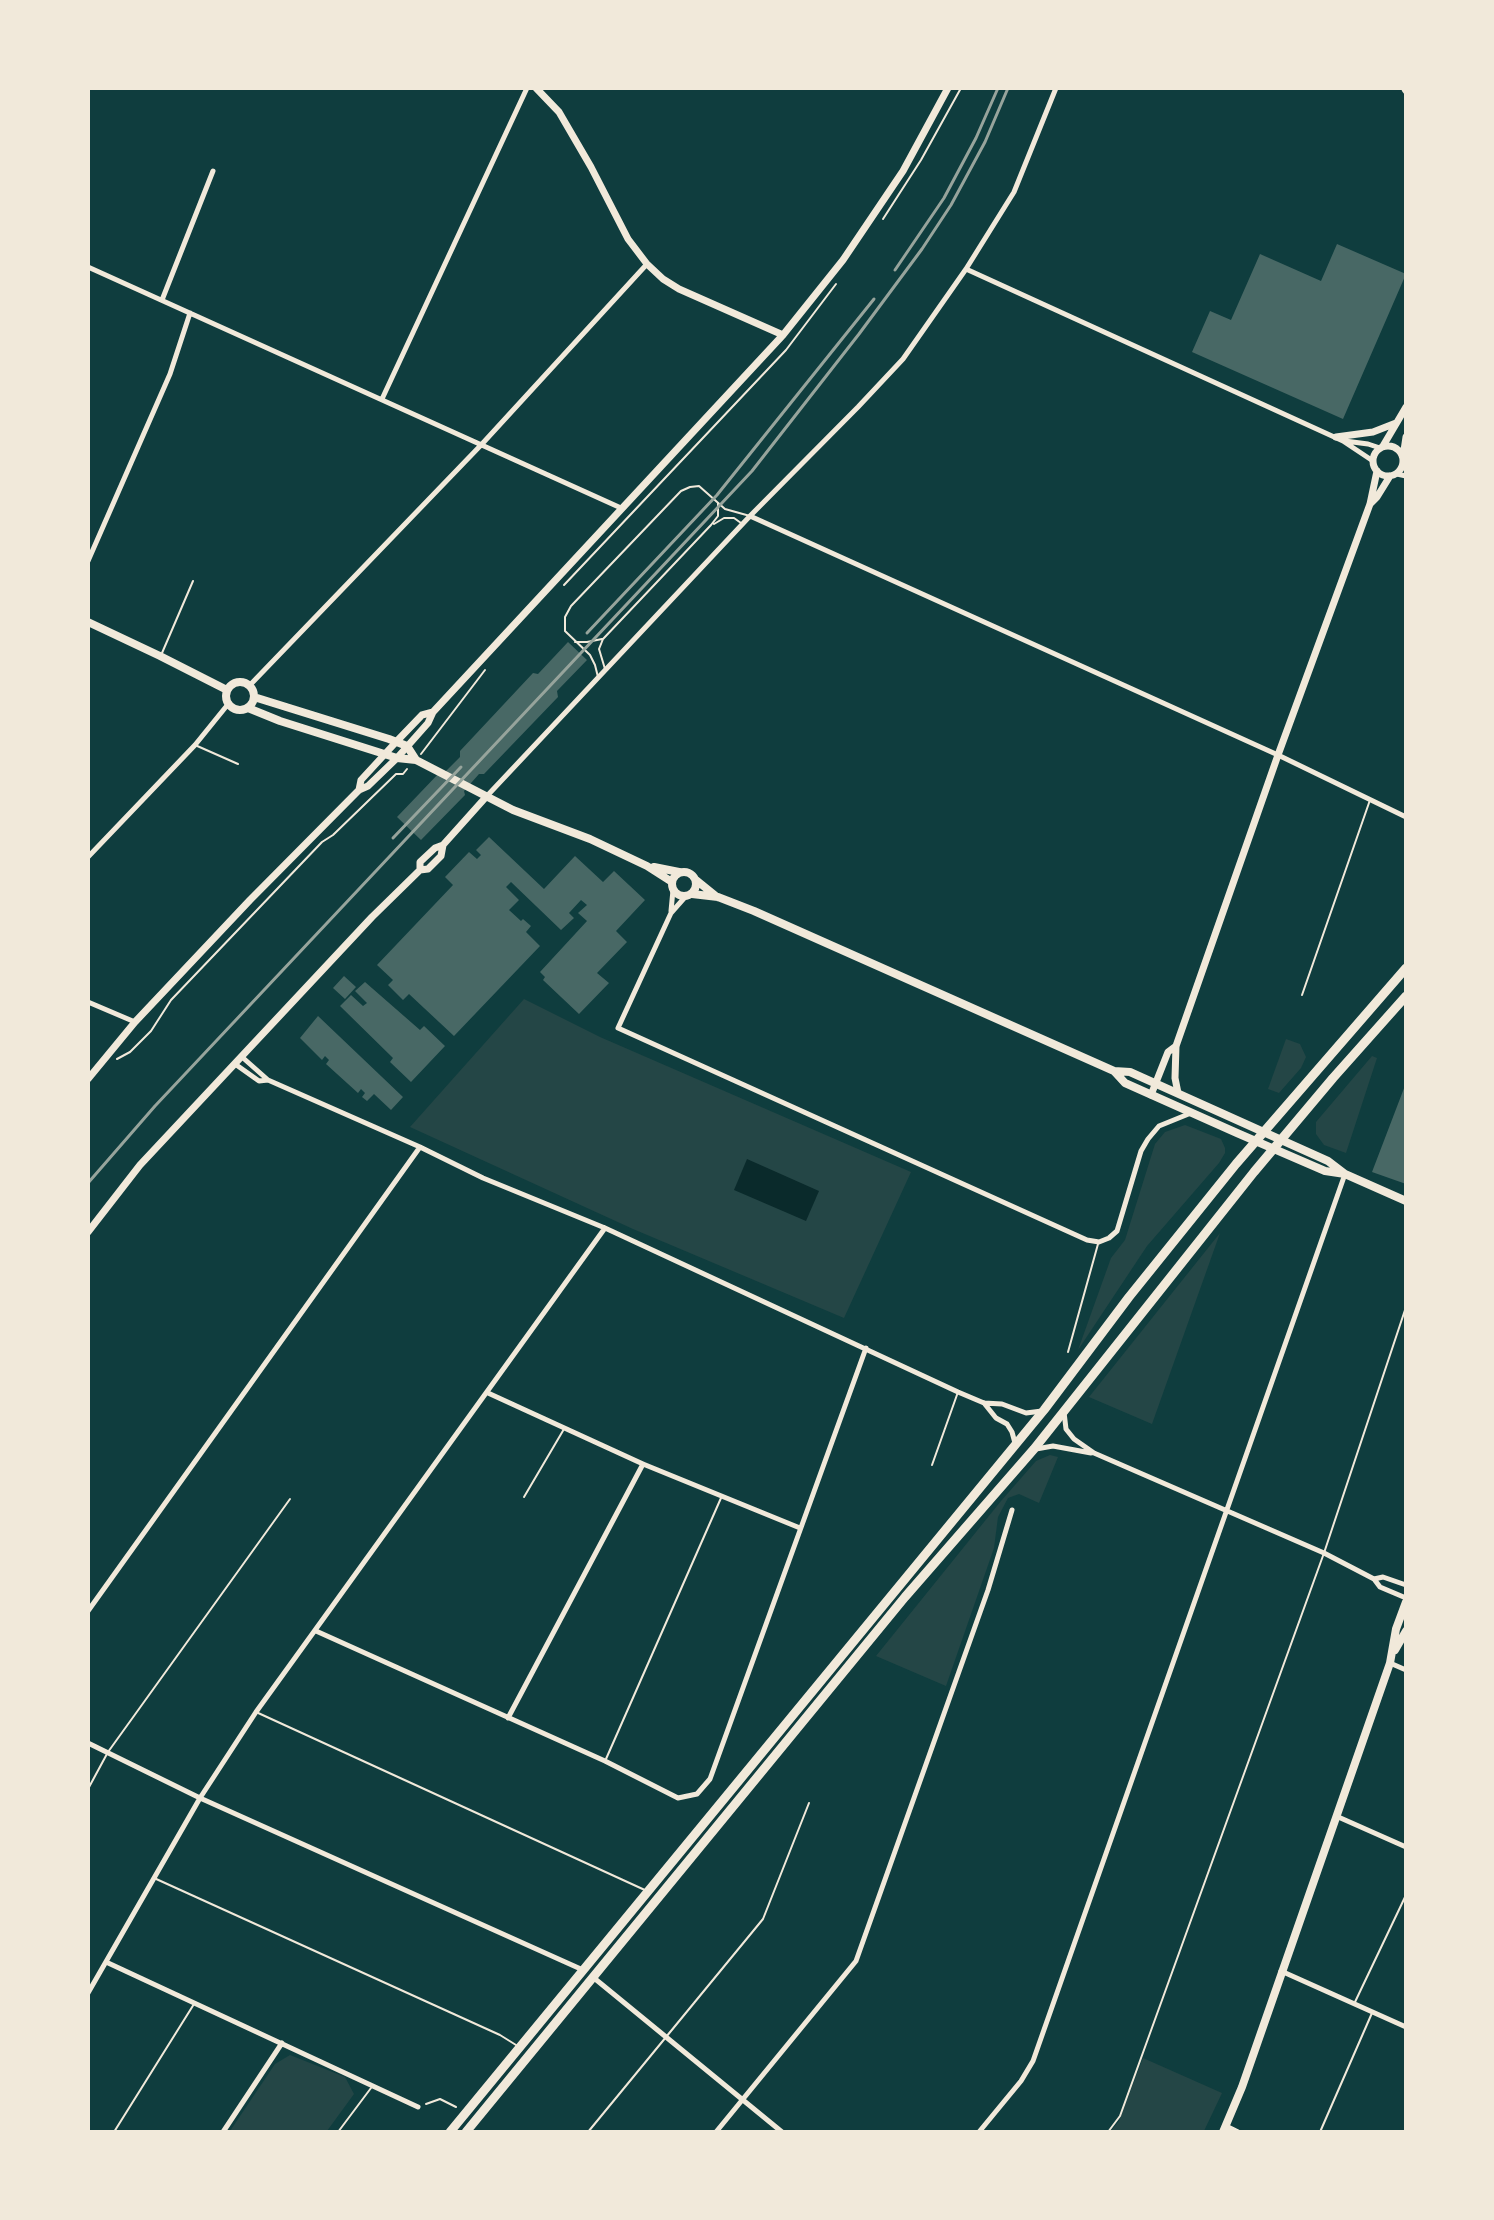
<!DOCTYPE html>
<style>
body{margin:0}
#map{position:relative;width:1494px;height:2220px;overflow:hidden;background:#0f3d3e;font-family:"PT Sans Narrow",sans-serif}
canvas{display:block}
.frame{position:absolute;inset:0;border:90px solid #f1e9da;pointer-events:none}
</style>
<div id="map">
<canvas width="1494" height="2220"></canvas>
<div class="frame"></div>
</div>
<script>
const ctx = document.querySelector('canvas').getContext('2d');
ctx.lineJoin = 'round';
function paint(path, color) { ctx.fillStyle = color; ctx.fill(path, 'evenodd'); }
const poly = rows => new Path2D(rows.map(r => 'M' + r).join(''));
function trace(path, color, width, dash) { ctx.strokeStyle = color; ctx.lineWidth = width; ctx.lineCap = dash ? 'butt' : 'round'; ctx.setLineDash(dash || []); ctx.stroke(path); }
paint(poly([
 [524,999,600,1037,911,1172,844,1318,633,1229,410,1127],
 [1286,1039,1300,1044,1306,1057,1301,1068,1279,1093,1268,1089],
 [1372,1056,1377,1058,1346,1153,1324,1145,1316,1134,1316,1122],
 [1185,1125,1221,1139,1225,1148,1225,1153,1219,1163,1147,1246,1078,1350,1111,1258,1125,1240,1155,1144,1165,1132],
 [1220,1233,1152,1424,1089,1397],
 [1050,1455,1058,1457,1039,1503,1019,1494,1008,1498,998,1517,994,1548,946,1686,876,1656,1001,1501,1036,1461],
 [290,2055,345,2077,354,2094,327,2131,230,2131,275,2064],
 [1143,2058,1222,2093,1204,2131,1110,2132,1119,2121]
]), '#244646');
paint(poly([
 [747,1159,819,1191,806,1221,734,1190]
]), '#0a2a2b');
paint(poly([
 [1337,244,1406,274,1343,419,1192,352,1210,311,1231,320,1260,254,1321,281],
 [568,642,587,660,557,691,558,697,484,774,479,774,464,791,465,795,421,840,397,817,441,771,445,772,460,757,460,751,533,673,538,674],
 [489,837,544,889,575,856,603,882,614,871,645,900,616,931,627,942,597,973,609,983,579,1014,543,980,545,977,540,972,587,921,578,913,587,905,581,900,569,913,574,918,561,930,511,882,506,887,519,900,509,910,521,921,523,919,531,926,526,932,540,946,454,1036,409,994,403,1000,388,985,393,980,377,965,453,885,445,877,469,852,477,859,481,855,476,850],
 [344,976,356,987,345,999,333,988],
 [365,982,420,1030,424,1026,445,1046,411,1082,390,1062,393,1058,340,1006,351,995,363,1006,367,1003,355,991],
 [318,1016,403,1097,391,1110,374,1094,367,1101,362,1097,365,1093,361,1089,358,1093,326,1064,329,1060,325,1056,322,1060,300,1038],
 [1406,1083,1406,1184,1372,1172]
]), '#486865');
trace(poly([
 [883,219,921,160,961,88],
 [564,585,786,350,836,284],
 [421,754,485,670],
 [117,1059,130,1052,151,1031,171,1000,322,842,333,835,396,774,403,774,407,769],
 [426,2104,440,2099,456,2107]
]), '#f1e9da', 2);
trace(poly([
 [714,524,724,518,734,518,741,523],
 [575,642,587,642,602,639],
 [162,653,193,581],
 [605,669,599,649,603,639,711,525,718,516,718,503],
 [598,677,595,665,590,655,565,631,565,617,571,606,681,491,690,487,699,486,725,509,750,516],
 [195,745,238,764],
 [1302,995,1370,800],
 [1068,1352,1098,1244],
 [932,1465,958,1392],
 [524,1497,564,1429],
 [256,1712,647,1891],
 [606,1759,721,1498],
 [88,1789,108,1752,290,1499],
 [154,1878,500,2035,516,2045],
 [1355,2002,1406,1895],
 [114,2132,194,2004],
 [338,2132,371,2088],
 [588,2132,763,1919,809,1803],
 [1108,2132,1120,2116,1324,1553,1406,1307],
 [1320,2132,1372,2013]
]), '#f1e9da', 2);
trace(poly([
 [88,267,621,508],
 [966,269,1343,441,1373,461],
 [162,300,213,171],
 [382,399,527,88],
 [1345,441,1368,444,1380,448],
 [1404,461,1406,462],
 [1397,474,1406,476],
 [750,516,1278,755,1406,817],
 [88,561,170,374,190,313],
 [250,685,482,444,647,264],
 [486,797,750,516,858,407,903,359,966,269,1014,192,1056,88],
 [88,857,195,745,229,703],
 [686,896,671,913,618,1028,1087,1240,1099,1242,1109,1238,1117,1231,1141,1151,1148,1139,1159,1126,1191,1113],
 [671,911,673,890],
 [88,1002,135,1022],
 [242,1057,268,1080,420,1147,483,1178,605,1228,958,1392,984,1403,1002,1404,1026,1413,1042,1411],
 [235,1064,259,1081,268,1080],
 [488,1393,643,1464,800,1528],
 [984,1403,996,1418,1007,1424,1012,1432,1015,1443],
 [1064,1412,1066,1429,1074,1439,1094,1453,1324,1553,1374,1579,1380,1587,1406,1598],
 [1036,1449,1053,1446,1091,1453],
 [1374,1579,1383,1577,1406,1585],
 [88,1611,420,1147],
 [316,1631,605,1761,678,1798,697,1794,710,1779,866,1348],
 [1390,1663,1406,1670],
 [508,1718,643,1464],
 [88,1743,200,1798,583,1970],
 [1336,1816,1406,1847],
 [106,1962,418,2107],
 [1281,1971,1406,2027],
 [594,1978,782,2132],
 [88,1993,200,1798,256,1712,605,1228],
 [1226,2126,1238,2132],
 [223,2132,282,2043],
 [716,2132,856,1961,988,1590,1012,1510],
 [979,2132,1021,2081,1033,2061,1345,1174]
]), '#f1e9da', 5);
trace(poly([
 [536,88,559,112,591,167,628,239,647,264,663,279,679,289,783,335],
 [1336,437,1373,432,1396,423],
 '1373 461a15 15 0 1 1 30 0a15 15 0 1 1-30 0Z',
 [1383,446,1406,407],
 [1403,457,1406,437],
 [1370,504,1377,497,1390,476],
 [359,790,361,780,396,742,422,715,433,712],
 [420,870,420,862,435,848,443,845],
 [88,1079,135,1022,250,900,359,790,368,786,397,758,428,723,433,712,783,335,843,260,903,171,948,88],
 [1178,1093,1175,1078,1176,1046,1278,755,1370,504,1377,471],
 [1151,1095,1168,1052,1176,1046],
 [88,1232,140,1165,372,917,420,870,428,869,441,856,443,845,486,797]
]), '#f1e9da', 7);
trace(poly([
 [1395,1650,1406,1631],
 [1223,2132,1242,2087,1390,1663,1396,1629,1406,1602]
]), '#f1e9da', 8);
trace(poly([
 [1405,88,1406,90],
 [88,622,160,656,227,690],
 '226 696a14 14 0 1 1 28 0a14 14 0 1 1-28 0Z',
 [254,697,389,739,407,746,416,760],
 [248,708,280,721,397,758,416,760,513,810,590,839,647,866,672,882],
 [654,867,679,872],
 '672 884a12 12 0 1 1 24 0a12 12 0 1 1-24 0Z',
 [696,880,717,897],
 [692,894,718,897,754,911,1114,1071,1130,1072,1328,1161,1345,1174,1406,1201],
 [1114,1071,1125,1083,1237,1133,1325,1171,1345,1174]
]), '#f1e9da', 8);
trace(poly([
 [450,2132,1044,1410,1129,1297,1236,1164,1406,968],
 [466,2132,905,1597,1034,1449,1254,1172,1333,1078,1406,996]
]), '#f1e9da', 9);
trace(poly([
 [895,270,944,198,976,138,998,88],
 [587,633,717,495,874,299],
 [393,838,461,767],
 [88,1183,155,1106,752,471,859,334,922,249,951,205,985,142,1008,88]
]), '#97a49c', 3);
</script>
